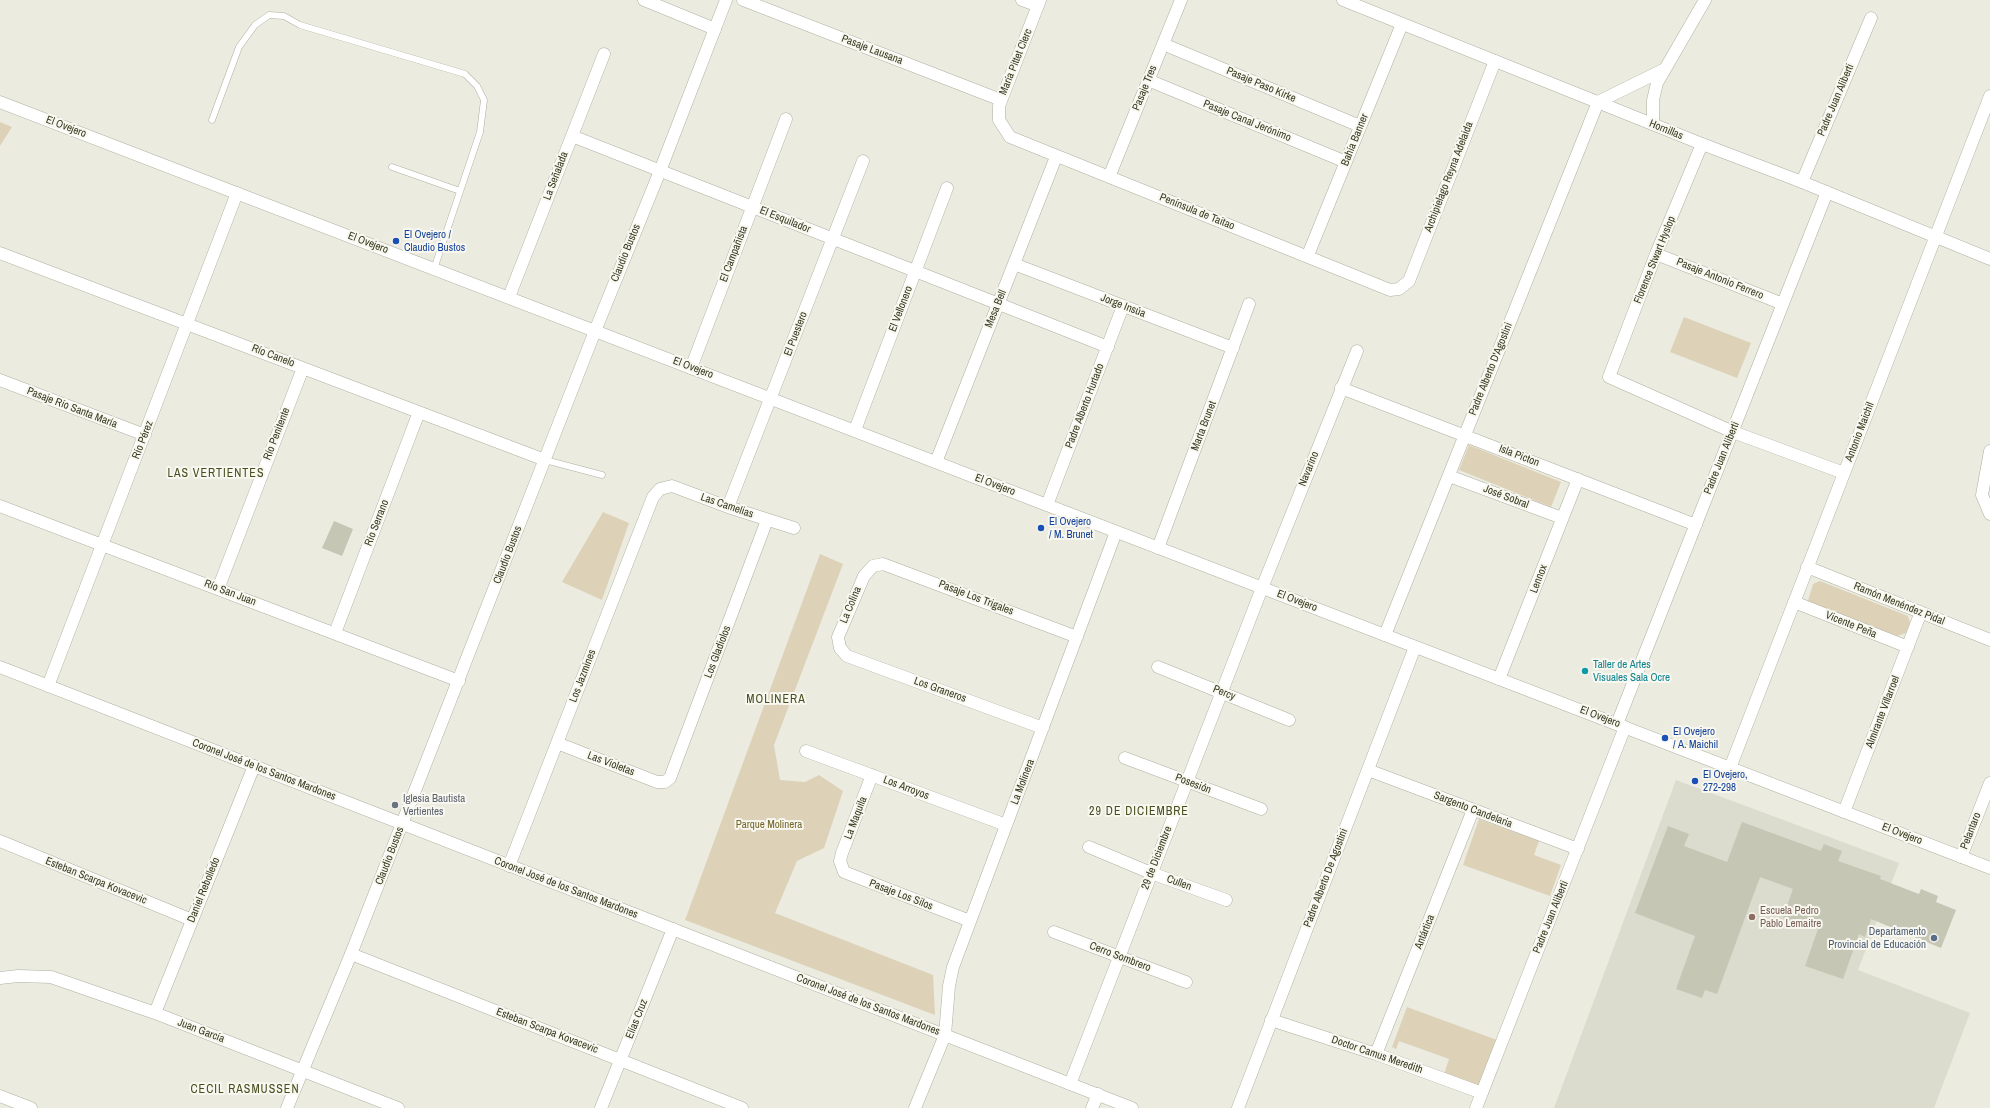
<!DOCTYPE html>
<meta charset="utf-8">
<style>
body{margin:0}
canvas{display:block;background:#ebebe0}
</style>
<canvas width="1990" height="1108"></canvas>
<script>
const ctx = document.querySelector('canvas').getContext('2d');
ctx.lineJoin = 'round';
function paint(path, color) { ctx.fillStyle = color; ctx.fill(path, 'evenodd'); }
const poly = rows => new Path2D(rows.map(r => 'M' + r).join(''));
function trace(path, color, width, dash) { ctx.strokeStyle = color; ctx.lineWidth = width; ctx.lineCap = dash ? 'butt' : 'round'; ctx.setLineDash(dash || []); ctx.stroke(path); }
function drawText(font, color, halo, rows, align = 'center') {
  ctx.font = font + ' "Archivo Narrow",sans-serif'; ctx.lineWidth = 4; ctx.setLineDash([]); ctx.textBaseline = 'middle'; ctx.strokeStyle = halo; ctx.fillStyle = color; for (const [text, x, y, turn = 0] of rows) {
    ctx.save(); ctx.translate(x, y); ctx.rotate((+turn || 0) * Math.PI / 180); ctx.textAlign = isNaN(turn) ? turn : align; if (halo) ctx.strokeText(text, 0, 0); ctx.fillText(text, 0, 0); ctx.restore();
  }
}
paint(poly([
 [1676,780,1899,863,1858,970,1970,1013,1934,1108,1554,1108]
]), '#dbdbce');
paint(poly([
 [0,122,12,127,0,146],
 [1684,317,1751,343,1737,378,1670,352],
 [1469,445,1561,482,1551,507,1459,470],
 [603,512,629,523,602,600,562,582],
 [820,554,843,564,774,745,780,780,805,782,819,775,843,791,824,848,797,861,775,913,933,975,935,1015,685,920],
 [1820,581,1908,616,1910,623,1906,633,1897,636,1808,601,1813,584],
 [1479,819,1539,841,1534,855,1561,865,1550,896,1463,865],
 [1407,1007,1497,1040,1479,1087,1444,1074,1449,1059,1399,1041,1396,1049,1392,1047]
]), '#ddd2b8');
paint(poly([
 [334,521,353,529,342,556,322,548],
 [1742,822,1821,851,1824,844,1842,851,1838,861,1881,876,1880,879,1919,894,1921,889,1938,896,1936,902,1956,910,1941,948,1871,919,1865,937,1859,934,1843,979,1805,966,1818,929,1783,917,1793,889,1760,877,1717,994,1705,990,1702,998,1676,989,1695,936,1635,913,1668,826,1689,834,1684,846,1727,862]
]), '#c6c6b5');
const service = poly([
 [212,120,239,47,255,25,269,15,284,16,300,25,465,74,477,86,484,100,480,132,434,269],
 [392,167,460,191],
 [545,460,602,475]
]);
const minor = poly([
 [644,0,715,29],
 [743,0,1001,100],
 [1022,0,1038,6],
 [1040,0,999,106,999,120,1010,137,1390,290,1399,289,1409,281,1495,61],
 [1163,44,1360,126],
 [1148,80,1346,162],
 [1653,124,1653,100,1657,83,1705,0],
 [572,136,1108,347],
 [1702,144,1656,254,1609,377,1733,432,1844,473],
 [1109,177,1181,0],
 [1802,182,1871,18],
 [0,253,545,460],
 [1656,254,1783,304],
 [1308,255,1402,24],
 [1014,264,1233,348],
 [509,297,604,54],
 [691,368,786,119],
 [0,380,145,435],
 [1341,388,1696,525],
 [855,430,947,188],
 [1990,451,1982,495,1990,514],
 [936,462,1056,157],
 [1449,476,1562,518],
 [1047,505,1123,306],
 [0,506,459,681],
 [728,507,863,161],
 [1158,548,1249,304],
 [1807,567,1990,640],
 [218,589,303,368],
 [1794,602,1908,647],
 [335,633,419,412],
 [1385,635,1598,102,1663,70],
 [1158,667,1289,720],
 [1499,679,1578,479],
 [48,686,237,193],
 [1617,724,1827,192],
 [1043,728,847,656,840,648,838,637,864,576,873,566,883,564,1077,637],
 [557,743,657,782,665,782,670,778,767,520],
 [806,751,1006,825],
 [1125,758,1261,809],
 [1730,768,1990,96],
 [1368,770,1578,849],
 [872,775,842,853,840,861,844,872,970,921],
 [1844,812,1921,612],
 [0,841,192,920],
 [1089,847,1151,873,1226,900],
 [1961,857,1990,783],
 [509,866,653,497,660,489,672,486,728,507,794,528],
 [1054,932,1186,982],
 [351,954,742,1108],
 [0,978,18,976,51,977,155,1013,398,1108],
 [155,1013,254,766],
 [1271,1020,1376,1054,1482,1093],
 [1376,1054,1473,810],
 [1070,1084,1262,588,1357,351],
 [0,1096,31,1108],
 [601,1108,673,929],
 [915,1108,945,1035,949,986,953,967,1116,532],
 [1092,1108,1098,1094],
 [1238,1108,1415,647],
 [1476,1108,1625,727]
]);
const tertiary = poly([
 [1343,0,1702,144,1802,182,1990,259],
 [0,102,1990,868],
 [0,667,1132,1108],
 [287,1108,351,954,595,331,660,171,726,0]
]);
trace(service, '#aeb09f', 7);
trace(minor, '#aeb09f', 13);
trace(tertiary, '#aeb09f', 13);
trace(service, '#fff', 6);
trace(minor, '#fff', 12);
trace(tertiary, '#fff', 12);
for (const [x, y, r, color] of [
 [396,241,4,"#1a4fb4"],
 [1041,528,4,"#1a4fb4"],
 [1585,671,4,"#0f9aa8"],
 [1665,738,4,"#1a4fb4"],
 [1695,781,4,"#1a4fb4"],
 [395,805,4,"#6b7280"],
 [1752,917,4,"#8d6e63"],
 [1934,938,4,"#5c6f8a"]
]) { const dot = new Path2D(); dot.arc(x, y, r, 0, 2 * Math.PI); ctx.fillStyle = color; ctx.fill(dot); trace(dot, '#f8f7f0', 1.5); }
drawText('11px', '#373c20', '#f8f7f0', [
 ["Pasaje Lausana",872,50,21],
 ["María Pittet Clerc",1016,62,-68],
 ["Pasaje Paso Kirke",1261,85,23],
 ["Pasaje Tres",1145,88,-68],
 ["Padre Juan Aliberti",1836,100,-67],
 ["Pasaje Canal Jerónimo",1247,121,22],
 ["El Ovejero",66,127,21],
 ["Hornillas",1666,130,22],
 ["Bahía Banner",1355,140,-68],
 ["La Señalada",556,176,-69],
 ["Archipielago Reyna Adelaida",1449,177,-69],
 ["Península de Taitao",1197,212,22],
 ["El Esquilador",785,220,22],
 ["El Ovejero",368,243,21],
 ["Claudio Bustos",626,253,-68],
 ["El Campañista",734,254,-69],
 ["Florence Stwart Hyslop",1655,260,-68],
 ["Pasaje Antonio Ferrero",1720,279,22],
 ["Jorge Insúa",1123,306,21],
 ["El Vellonero",901,309,-69],
 ["Mesa Bell",996,309,-68],
 ["El Puestero",796,334,-69],
 ["Río Canelo",273,356,21],
 ["El Ovejero",693,368,21],
 ["Padre Alberto D'Agostini",1491,369,-68],
 ["Padre Alberto Hurtado",1085,406,-69],
 ["Pasaje Río Santa María",72,408,21],
 ["Marta Brunet",1204,426,-69],
 ["Antonio Maichil",1860,432,-69],
 ["Río Penitente",277,434,-69],
 ["Río Pérez",143,440,-69],
 ["Isla Picton",1519,456,21],
 ["Padre Juan Aliberti",1722,458,-68],
 ["Navarino",1309,469,-68],
 ["El Ovejero",995,485,21],
 ["José Sobral",1506,497,21],
 ["Las Camelias",727,506,19],
 ["Río Serrano",377,523,-69],
 ["Claudio Bustos",508,555,-69],
 ["Lennox",1539,579,-69],
 ["Río San Juan",230,593,21],
 ["Pasaje Los Trigales",976,598,21],
 ["El Ovejero",1297,601,21],
 ["Ramón Menéndez Pidal",1899,604,22],
 ["La Colina",851,605,-67],
 ["Vicente Peña",1851,625,22],
 ["Los Gladiolos",718,652,-69],
 ["Los Jazmines",583,676,-69],
 ["Los Graneros",940,690,20],
 ["Percy",1224,693,22],
 ["Almirante Villarroel",1883,712,-69],
 ["El Ovejero",1600,717,21],
 ["Las Violetas",611,764,21],
 ["Coronel José de los Santos Mardones",264,770,21],
 ["La Molinera",1023,782,-69],
 ["Posesión",1193,784,21],
 ["Los Arroyos",906,788,21],
 ["Sargento Candelaria",1473,810,21],
 ["La Maquila",856,818,-69],
 ["Pelantaro",1971,831,-69],
 ["El Ovejero",1902,834,21],
 ["Claudio Bustos",390,856,-69],
 ["29 de Diciembre",1157,858,-69],
 ["Padre Alberto De Agostini",1326,878,-69],
 ["Esteban Scarpa Kovacevic",96,881,22],
 ["Cullen",1179,883,20],
 ["Coronel José de los Santos Mardones",566,888,21],
 ["Daniel Rebolledo",204,890,-68],
 ["Pasaje Los Silos",901,895,21],
 ["Padre Juan Aliberti",1551,917,-68],
 ["Antártica",1425,932,-68],
 ["Cerro Sombrero",1120,957,21],
 ["Coronel José de los Santos Mardones",868,1005,21],
 ["Elías Cruz",637,1019,-68],
 ["Juan García",201,1031,21],
 ["Esteban Scarpa Kovacevic",547,1031,21],
 ["Doctor Camus Meredith",1377,1055,19]
]);
drawText('11px', '#164399', '#f8f7f0', [
 ["El Ovejero /",404,235],
 ["Claudio Bustos",404,248],
 ["El Ovejero",1049,522],
 ["/ M. Brunet",1049,535],
 ["El Ovejero",1673,732],
 ["/ A. Maichil",1673,745],
 ["El Ovejero,",1703,775],
 ["272-298",1703,788]
], 'left');
drawText('11px', '#0d838f', '#f8f7f0', [
 ["Taller de Artes",1593,665],
 ["Visuales Sala Ocre",1593,678]
], 'left');
drawText('11px', '#5b616d', '#f8f7f0', [
 ["Iglesia Bautista",403,799],
 ["Vertientes",403,812]
], 'left');
drawText('11px', '#74672a', '#f8f7f0', [
 ["Parque Molinera",769,825]
]);
drawText('11px', '#785e54', '#f8f7f0', [
 ["Escuela Pedro",1760,911],
 ["Pablo Lemaitre",1760,924]
], 'left');
drawText('11px', '#4e5e75', '#f8f7f0', [
 ["Departamento",1926,932],
 ["Provincial de Educación",1926,945]
], 'right');
ctx.letterSpacing = '1px';
drawText('12px', '#454e1c', '#f8f7f0', [
 ["LAS VERTIENTES",216,474],
 ["MOLINERA",776,700],
 ["29 DE DICIEMBRE",1139,812],
 ["CECIL RASMUSSEN",245,1090]
]);
ctx.letterSpacing = '0px';
</script>
